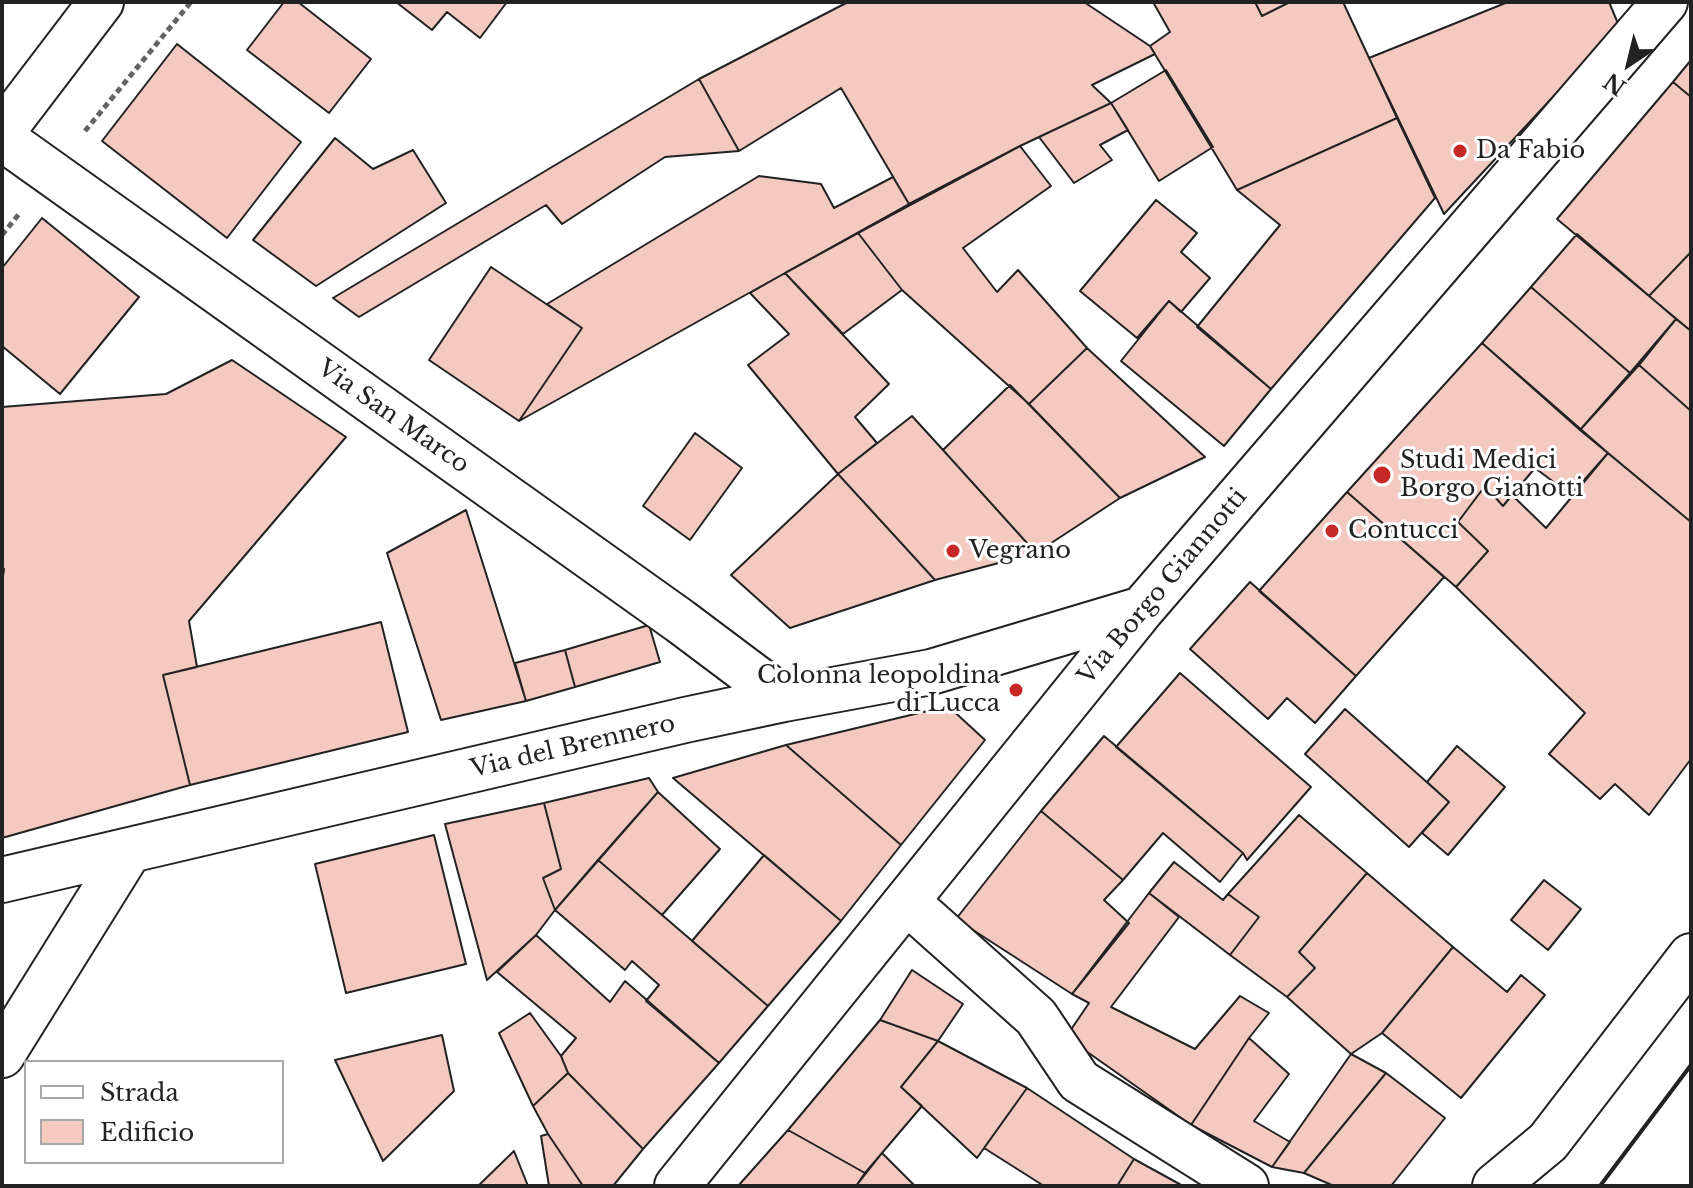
<!DOCTYPE html>
<style>
body{margin:0}
#map{position:relative;width:1693px;height:1188px;overflow:hidden;background:#fff;font-family:"Libre Baskerville",serif}
canvas{display:block}
.frame{position:absolute;inset:0;border:4px solid #222;pointer-events:none}
.legend{position:absolute;left:24px;top:1060px;width:260px;height:104px;box-sizing:border-box;background:#fff;border:2px solid #a7a7a7;margin:0;padding:10px 14px;list-style:none;font-size:24px;color:#222}
.legend li{display:flex;align-items:center;gap:16px;height:40px}
.legend b{width:40px;border:2px solid #a7a7a7}
.north{position:absolute;left:1589px;top:24px;width:80px;height:80px;-webkit-text-stroke:6px #fff;paint-order:stroke;rotate:215deg;font-size:22px;font-weight:700;line-height:32px;text-align:center;color:#222}
.north::after{content:'';display:block;margin:auto;width:28px;height:36px;background:#222;clip-path:polygon(50% 0,100% 100%,50% 72%,0 100%)}
</style>
<div id="map">
<canvas width="1693" height="1188"></canvas>
<div class="frame"></div>
<ul class="legend">
<li><b style="height:10px;background:#fff"></b>Strada</li>
<li><b style="height:22px;background:#f3c9c0"></b>Edificio</li>
</ul>
<div class="north">N</div>
</div>
<script>
const ctx = document.querySelector('canvas').getContext('2d');
ctx.lineJoin = 'round';
function paint(path, color) { ctx.fillStyle = color; ctx.fill(path, 'evenodd'); }
const poly = rows => new Path2D(rows.map(r => 'M' + r).join(''));
function trace(path, color, width, dash) { ctx.strokeStyle = color; ctx.lineWidth = width; ctx.lineCap = dash ? 'butt' : 'round'; ctx.setLineDash(dash || []); ctx.stroke(path); }
function drawText(font, color, halo, rows, align = 'center') {
  ctx.font = font + ' "Libre Baskerville",serif'; ctx.lineWidth = 6; ctx.setLineDash([]); ctx.textBaseline = 'middle'; ctx.strokeStyle = halo; ctx.fillStyle = color; for (const [text, x, y, turn = 0] of rows) {
    ctx.save(); ctx.translate(x, y); ctx.rotate((+turn || 0) * Math.PI / 180); ctx.textAlign = isNaN(turn) ? turn : align; if (halo) ctx.strokeText(text, 0, 0); ctx.fillText(text, 0, 0); ctx.restore();
  }
}
const building = poly([
 [284,2,298,2,371,59,329,113,247,50,284,2],
 [396,2,507,2,480,38,447,12,432,30,396,2],
 [848,2,1084,2,1150,46,1155,54,1092,85,1111,103,1020,146,909,204,841,88,739,151,699,79,848,2],
 [1153,2,1255,2,1262,16,1290,2,1343,2,1397,118,1237,190,1150,46,1170,32,1153,2],
 [1255,2,1290,2,1262,16,1255,2],
 [1508,2,1609,2,1619,26,1444,214,1369,58,1508,2],
 [177,44,301,142,227,238,102,141,177,44],
 [1691,60,1691,97,1673,82,1691,60],
 [1166,70,1213,147,1159,181,1111,103,1166,70],
 [699,79,739,151,665,157,562,224,546,205,359,317,333,298,699,79],
 [1673,82,1691,97,1691,252,1649,296,1557,219,1673,82],
 [1111,103,1128,130,1100,145,1112,160,1074,183,1039,137,1111,103],
 [1397,118,1435,198,1271,389,1197,327,1280,225,1237,190,1397,118],
 [335,138,373,169,413,150,446,203,316,286,253,240,335,138],
 [1020,146,1051,186,963,248,997,292,1018,270,1087,348,1029,404,902,290,858,233,1020,146],
 [759,176,821,184,834,208,893,177,909,204,519,421,582,328,547,304,759,176],
 [1156,200,1197,233,1181,252,1210,278,1181,312,1169,301,1137,338,1080,291,1156,200],
 [42,218,139,297,60,394,2,346,2,268,42,218],
 [858,233,902,290,843,334,785,273,858,233],
 [1577,234,1676,319,1630,373,1531,287,1577,234],
 [1691,252,1691,331,1649,296,1691,252],
 [491,267,582,328,519,421,429,360,491,267],
 [785,273,889,384,855,417,877,443,838,474,748,365,789,334,750,293,785,273],
 [1531,287,1630,373,1580,430,1482,343,1531,287],
 [1169,301,1271,389,1224,446,1121,361,1169,301],
 [1676,319,1691,331,1691,411,1639,365,1676,319],
 [1482,343,1608,453,1571,495,1535,468,1503,506,1485,486,1458,522,1488,551,1456,587,1347,492,1482,343],
 [1087,348,1205,457,1120,498,1029,404,1087,348],
 [232,360,346,437,189,621,197,667,163,675,190,785,2,838,2,583,4,569,2,568,2,407,166,394,232,360],
 [1639,365,1691,411,1691,522,1580,430,1639,365],
 [1010,385,1120,498,1036,553,943,450,1010,385],
 [912,416,943,450,1036,553,935,580,838,474,912,416],
 [695,433,742,468,690,540,643,506,695,433],
 [1608,453,1691,522,1691,759,1649,815,1615,784,1600,799,1549,754,1585,713,1456,587,1488,551,1458,522,1485,486,1503,506,1512,495,1546,528,1608,453],
 [838,474,935,580,790,628,731,575,838,474],
 [1347,492,1444,577,1356,676,1259,591,1347,492],
 [466,510,526,701,441,720,387,553,466,510],
 [1250,582,1356,676,1315,723,1287,698,1268,719,1190,649,1250,582],
 [381,622,408,732,190,785,163,675,381,622],
 [649,625,660,662,575,687,565,650,649,625],
 [565,650,575,687,526,701,515,663,565,650],
 [1180,673,1311,787,1247,860,1243,853,1116,747,1180,673],
 [948,706,985,740,901,845,786,745,948,706],
 [1345,709,1449,802,1409,847,1305,754,1345,709],
 [1104,736,1243,853,1220,882,1163,833,1123,880,1041,811,1104,736],
 [786,745,901,845,841,921,673,778,786,745],
 [1457,746,1505,787,1448,855,1422,833,1449,802,1427,782,1457,746],
 [649,778,658,792,555,910,543,878,561,869,544,803,649,778],
 [658,792,720,849,662,915,598,860,658,792],
 [544,803,561,869,543,878,555,910,536,935,487,980,445,824,544,803],
 [1041,811,1123,880,1104,900,1129,923,1072,994,956,919,1041,811],
 [1299,815,1367,873,1299,952,1315,968,1287,997,1230,955,1259,917,1228,894,1299,815],
 [434,835,466,964,346,993,315,864,434,835],
 [764,855,841,921,768,1006,692,941,764,855],
 [598,860,768,1006,719,1063,646,1001,659,985,632,961,625,970,555,910,598,860],
 [1174,862,1223,900,1228,894,1259,917,1230,955,1149,893,1174,862],
 [1367,873,1453,947,1382,1033,1351,1054,1287,997,1315,968,1299,952,1367,873],
 [1544,880,1581,909,1548,950,1511,920,1544,880],
 [1149,893,1179,917,1111,1007,1195,1049,1240,996,1269,1013,1249,1038,1191,1125,1066,1037,1089,1003,1072,994,1149,893],
 [536,935,610,1002,625,981,719,1063,643,1149,568,1073,561,1056,576,1038,497,972,536,935],
 [1453,947,1507,992,1521,975,1545,995,1461,1098,1382,1033,1453,947],
 [912,970,963,1004,938,1041,880,1020,912,970],
 [530,1013,561,1056,568,1073,533,1106,499,1033,530,1013],
 [880,1020,938,1041,901,1087,922,1106,865,1173,788,1130,880,1020],
 [442,1035,454,1091,383,1161,335,1060,442,1035],
 [1249,1038,1289,1074,1254,1121,1290,1142,1272,1167,1191,1125,1249,1038],
 [938,1041,1027,1088,977,1158,901,1087,938,1041],
 [1351,1054,1386,1073,1304,1173,1272,1167,1351,1054],
 [568,1073,643,1149,613,1186,583,1186,548,1134,533,1106,568,1073],
 [1386,1073,1445,1118,1391,1186,1334,1186,1304,1173,1386,1073],
 [1027,1088,1134,1159,1117,1186,1044,1186,984,1148,1027,1088],
 [788,1130,865,1173,856,1186,738,1186,788,1130],
 [548,1134,583,1186,549,1186,541,1136,548,1134],
 [514,1151,528,1186,478,1186,514,1151],
 [882,1153,915,1186,856,1186,882,1153],
 [1134,1159,1183,1186,1117,1186,1134,1159]
]);
paint(building, '#f3c9c0');
trace(building, '#222', 2);
const minor = poly([
 [2,138,680,621,784,699],
 [2,880,685,720,784,699,931,672,1142,609],
 [907,902,1036,1017,1079,1081,1246,1186],
 [2,1055,129,851],
 [677,1186,1142,609,1665,2],
 [1495,1186,1548,1142,1691,956]
]);
const major = poly([
 [2,132,101,2]
]);
trace(minor, '#222', 48);
trace(major, '#222', 48);
trace(poly([
 [85,131,191,2],
 [2,235,19,214]
]), '#646464', 5, [6, 4]);
trace(minor, '#fff', 44);
trace(major, '#fff', 44);
trace(poly([
 [1600,1186,1691,1065]
]), '#222', 4);
for (const [x, y, r, color] of [
 [1460,151,8,"#c62828"],
 [1382,475,10,"#c62828"],
 [1332,531,8,"#c62828"],
 [953,551,8,"#c62828"],
 [1016,690,8,"#c62828"]
]) { const dot = new Path2D(); dot.arc(x, y, r, 0, 2 * Math.PI); ctx.fillStyle = color; ctx.fill(dot); trace(dot, '#fff', 3); }
drawText('24px', '#222', '#fff', [
 ["Da Fabio",1476,151],
 ["Studi Medici",1400,461],
 ["Borgo Gianotti",1400,489],
 ["Contucci",1348,531],
 ["Vegrano",969,551],
 ["Colonna leopoldina",1000,676,"right"],
 ["di Lucca",1000,704,"right"]
], 'left');
drawText('24px', '#222', '#fff', [
 ["Via San Marco",393,417,35],
 ["Via Borgo Giannotti",1163,587,-50],
 ["Via del Brennero",573,747,-13]
]);
</script>
